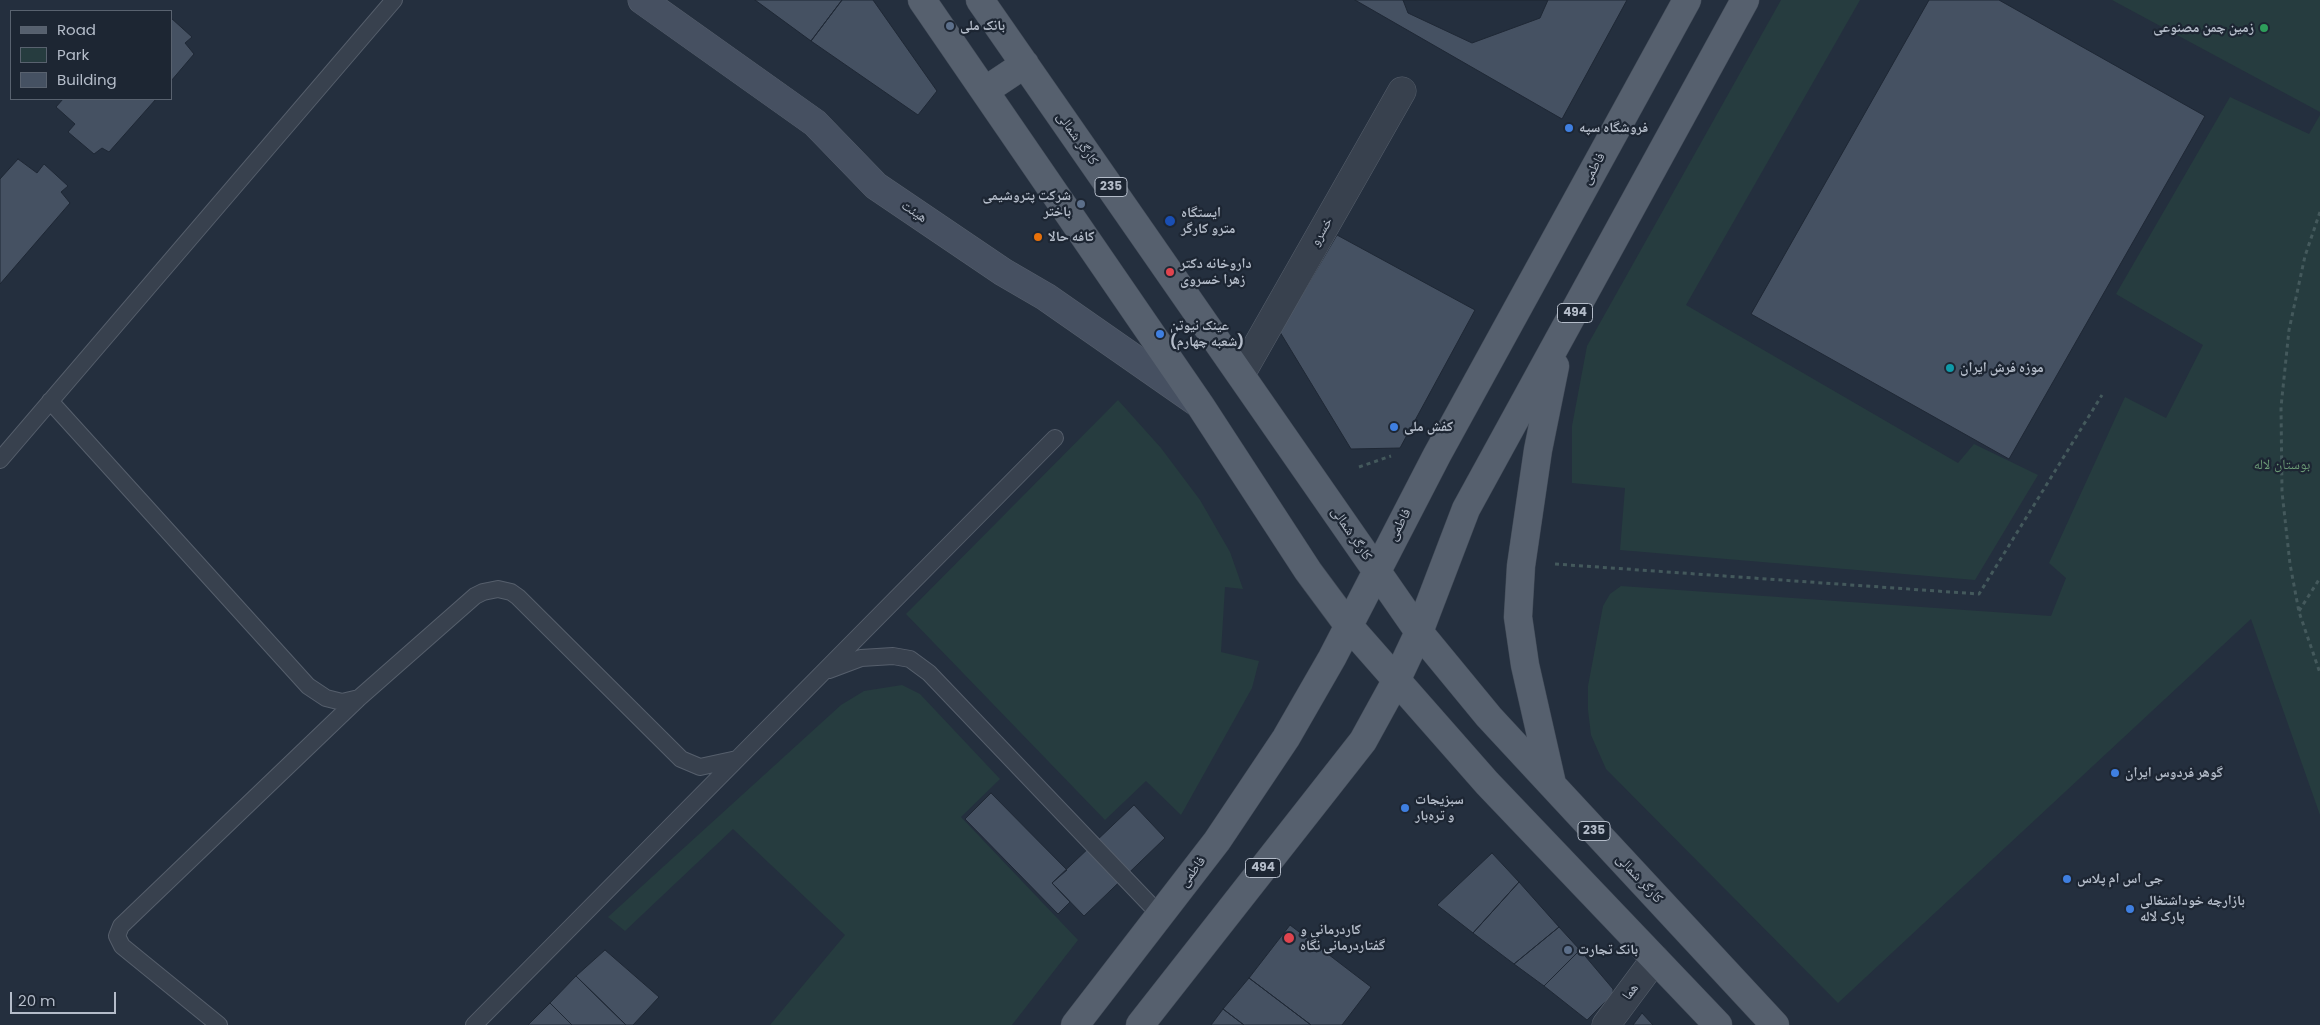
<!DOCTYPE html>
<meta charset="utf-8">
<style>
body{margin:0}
#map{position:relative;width:2320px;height:1025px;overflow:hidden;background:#242f3e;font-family:Poppins,sans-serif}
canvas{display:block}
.legend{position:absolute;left:10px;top:10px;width:162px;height:90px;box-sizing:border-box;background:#1d2633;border:1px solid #59626f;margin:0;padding:6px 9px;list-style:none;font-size:15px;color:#b4bcc9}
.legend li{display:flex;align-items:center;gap:10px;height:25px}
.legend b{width:25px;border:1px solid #59626f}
.scale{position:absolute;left:10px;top:992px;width:106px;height:22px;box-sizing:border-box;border:2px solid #b4bcc9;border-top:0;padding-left:6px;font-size:15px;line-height:18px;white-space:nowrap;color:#b4bcc9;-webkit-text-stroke:4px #1d2633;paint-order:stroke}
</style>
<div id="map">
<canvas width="2320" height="1025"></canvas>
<ul class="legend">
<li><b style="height:6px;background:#56606e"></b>Road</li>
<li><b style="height:14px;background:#263c3f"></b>Park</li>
<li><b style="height:14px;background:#455162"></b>Building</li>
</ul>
<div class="scale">20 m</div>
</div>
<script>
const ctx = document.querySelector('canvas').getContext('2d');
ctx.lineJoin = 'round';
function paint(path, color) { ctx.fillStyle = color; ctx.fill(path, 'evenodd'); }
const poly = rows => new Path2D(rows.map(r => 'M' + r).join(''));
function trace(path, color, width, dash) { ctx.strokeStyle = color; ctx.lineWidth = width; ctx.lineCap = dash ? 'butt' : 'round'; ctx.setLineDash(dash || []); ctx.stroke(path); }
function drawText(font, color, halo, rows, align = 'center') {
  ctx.font = font + ' Poppins,"Noto Naskh Arabic",sans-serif'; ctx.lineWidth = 4.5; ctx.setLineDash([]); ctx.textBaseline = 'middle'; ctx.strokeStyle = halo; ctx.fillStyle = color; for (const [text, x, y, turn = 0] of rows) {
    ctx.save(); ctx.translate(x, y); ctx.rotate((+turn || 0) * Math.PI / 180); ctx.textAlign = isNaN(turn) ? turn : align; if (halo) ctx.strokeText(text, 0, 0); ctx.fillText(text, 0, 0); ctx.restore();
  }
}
paint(poly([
 [1781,0,1860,0,1686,305,1958,463,1974,444,2038,475,1975,580,1620,550,1625,488,1572,483,1572,426,1587,346],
 [2112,0,2320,0,2320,112],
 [2230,97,2309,134,2320,115,2320,815,2251,619,1838,1003,1606,769,1591,735,1588,710,1588,686,1603,606,1610,594,1621,586,2051,616,2066,578,2049,563,2125,397,2166,418,2203,345,2116,294],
 [1118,400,1161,448,1200,500,1230,552,1243,589,1225,587,1221,652,1259,661,1252,688,1181,815,1146,781,1105,820,906,614],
 [902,685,920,694,1000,779,961,817,1078,940,1012,1025,770,1025,845,935,733,829,625,931,608,917,841,705,864,691]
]), '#263c3f');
const building = poly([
 [755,0,842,0,811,41,755,0],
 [842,0,873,0,937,91,918,115,811,41,842,0],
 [1355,0,1627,0,1562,119,1355,0],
 [1403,0,1548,0,1540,18,1472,43,1408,13,1403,0],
 [1929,0,1999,0,2205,116,2009,459,1751,314,1929,0],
 [171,18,192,37,185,43,194,54,171,81,171,18],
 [63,99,156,99,109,152,102,148,94,154,68,132,75,124,56,107,63,99],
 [18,159,37,173,44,164,68,186,61,192,70,203,0,284,0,179,18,159],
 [1337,235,1475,310,1400,448,1351,449,1280,332,1337,235],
 [991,793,1067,870,1052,883,1070,902,1058,914,965,819,991,793],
 [1134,805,1165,838,1084,916,1052,883,1134,805],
 [1492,853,1519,882,1473,933,1437,905,1492,853],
 [1519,882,1559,927,1514,964,1473,933,1519,882],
 [1290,925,1371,987,1342,1025,1311,1025,1249,978,1290,925],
 [1559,927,1580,950,1544,986,1514,964,1559,927],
 [605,950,659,997,633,1025,626,1025,576,976,605,950],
 [1580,950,1613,989,1613,994,1587,1020,1544,986,1580,950],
 [576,976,584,984,626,1025,572,1025,550,1003,576,976],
 [1249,978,1311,1025,1244,1025,1223,1009,1249,978],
 [550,1003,572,1025,528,1025,550,1003],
 [1223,1009,1244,1025,1211,1025,1223,1009],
 [1642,1013,1653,1025,1633,1025,1642,1013]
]);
paint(building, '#455162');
trace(building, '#1f2835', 1);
const lane = poly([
 [50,401,308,686,326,698,342,702,359,698,475,596,483,592,498,589,511,592,518,597,681,759,700,767,737,759],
 [0,460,394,0],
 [829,670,861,658,893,656,910,659,929,673,1161,916],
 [219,1025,122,946,117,936,121,926,358,699],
 [474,1025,1055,438]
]);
const street = poly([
 [1241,374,1402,91],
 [1606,1025,1655,959]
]);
const secondary = poly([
 [642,0,815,123,876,186,1003,272,1046,297,1198,403]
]);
const primary = poly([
 [922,0,1200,405,1308,571,1348,625,1487,783,1718,1025],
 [980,0,1419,632,1489,717,1775,1025],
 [986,90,1025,64],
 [1552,784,1525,665,1518,617,1521,566,1538,450,1555,366],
 [1075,1025,1217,841,1286,738,1332,658,1437,455,1687,0],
 [1140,1025,1363,741,1396,681,1419,632,1466,509,1745,0]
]);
trace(lane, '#565f6c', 18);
trace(street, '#565f6c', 29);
trace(secondary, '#565f6c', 29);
trace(primary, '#414a57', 29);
trace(poly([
 [2320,212,2305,256,2289,330,2281,407,2282,492,2290,564,2299,612,2320,673],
 [1359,467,1391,456],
 [1555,564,1979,594,2102,395],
 [2299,611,2320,578]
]), '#44595c', 3, [4, 4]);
trace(lane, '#38414e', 16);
trace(street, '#38414e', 28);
trace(secondary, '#465061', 28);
trace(primary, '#56606e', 28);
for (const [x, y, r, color] of [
 [950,26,5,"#5c6f8a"],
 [2264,28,5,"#2e9e5b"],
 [1569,128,5,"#3f7fe0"],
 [1081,204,5,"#5c6f8a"],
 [1170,221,6,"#1a4fb4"],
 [1038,237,5,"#e8710a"],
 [1170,272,5,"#e0444e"],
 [1160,334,5,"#3f7fe0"],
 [1950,368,5,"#0f9aa8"],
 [1394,427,5,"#3f7fe0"],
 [2115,773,5,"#3f7fe0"],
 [1405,808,5,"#3f7fe0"],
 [2067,879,5,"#3f7fe0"],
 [2130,909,5,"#3f7fe0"],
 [1289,938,6,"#e0444e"],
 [1568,950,5,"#5c6f8a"]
]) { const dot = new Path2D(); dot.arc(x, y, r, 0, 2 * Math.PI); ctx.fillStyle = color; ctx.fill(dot); trace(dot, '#1d2633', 2); }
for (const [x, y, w] of [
 [1111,187,32],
 [1575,313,35],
 [1594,831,32],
 [1263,868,35]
]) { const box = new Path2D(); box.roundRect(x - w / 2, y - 9.5, w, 19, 4); ctx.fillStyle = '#1d2633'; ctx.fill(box); trace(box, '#b4bcc9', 1); }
drawText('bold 12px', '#b4bcc9', null, [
 ["235",1111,187],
 ["494",1575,313],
 ["235",1594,831],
 ["494",1263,868]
]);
drawText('bold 14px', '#b4bcc9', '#1d2633', [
 ["بانک ملی",960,26],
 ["زمین چمن مصنوعی",2254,28,"right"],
 ["فروشگاه سپه",1579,128],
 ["شرکت پتروشیمی",1071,196,"right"],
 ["باختر",1071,212,"right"],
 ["ایستگاه",1181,213],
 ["مترو کارگر",1181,229],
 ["کافه حالا",1048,237],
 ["داروخانه دکتر",1180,264],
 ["زهرا خسروی",1180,280],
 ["عینک نیوتن",1170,326],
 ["(شعبه چهارم)",1170,342],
 ["موزه فرش ایران",1960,368],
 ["کفش ملی",1404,427],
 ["گوهر فردوس ایران",2125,773],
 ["سبزیجات",1415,800],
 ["و تره‌بار",1415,816],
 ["جی اس ام پلاس",2077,879],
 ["بازارچه خوداشتغالی",2140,901],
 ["پارک لاله",2140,917],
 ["کاردرمانی و",1300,930],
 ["گفتاردرمانی نگاه",1300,946],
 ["بانک تجارت",1578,950]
], 'left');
drawText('14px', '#b4bcc9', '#1d2633', [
 ["کارگر شمالی",1077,139,55],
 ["فاطمی",1594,169,-61],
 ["هیئت",914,212,34],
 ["خسرو",1322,232,-60],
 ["فاطمی",1400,525,-62],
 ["کارگر شمالی",1351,534,56],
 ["فاطمی",1193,872,-53],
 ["کارگر شمالی",1639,879,47],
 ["هما",1631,992,-53]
]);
drawText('14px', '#6b9a76', '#1d2633', [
 ["بوستان لاله",2282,465]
]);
</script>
